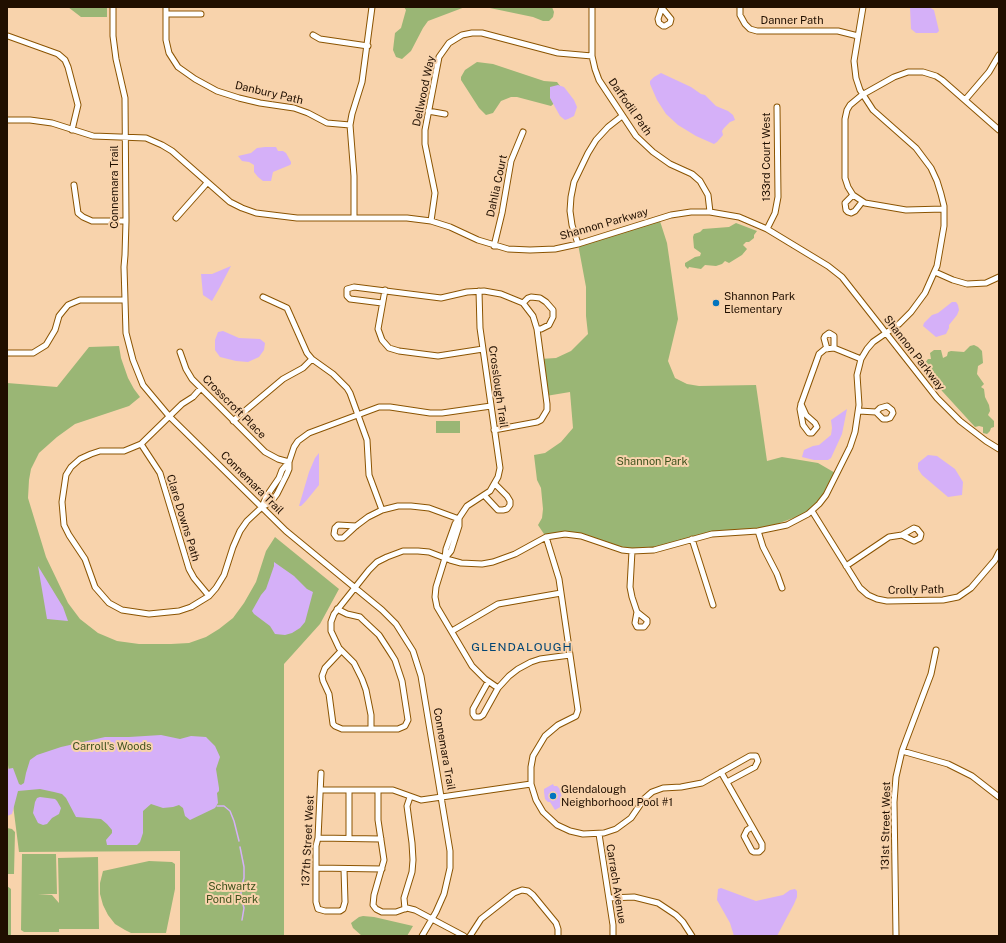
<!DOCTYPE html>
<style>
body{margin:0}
#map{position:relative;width:1006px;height:943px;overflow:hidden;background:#f8d3ac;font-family:"Public Sans",sans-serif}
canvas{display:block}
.frame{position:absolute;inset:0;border:8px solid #200f00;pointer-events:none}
</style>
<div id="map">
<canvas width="1006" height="943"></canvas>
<div class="frame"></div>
</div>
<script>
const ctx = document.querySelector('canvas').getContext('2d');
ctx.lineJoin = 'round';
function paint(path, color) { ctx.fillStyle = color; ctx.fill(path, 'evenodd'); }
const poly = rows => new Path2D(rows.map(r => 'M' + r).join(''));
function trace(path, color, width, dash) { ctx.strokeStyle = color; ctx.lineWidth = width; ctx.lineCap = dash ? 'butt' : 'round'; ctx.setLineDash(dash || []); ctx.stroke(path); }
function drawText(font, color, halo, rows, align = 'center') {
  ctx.font = font + ' "Public Sans",sans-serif'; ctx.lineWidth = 4; ctx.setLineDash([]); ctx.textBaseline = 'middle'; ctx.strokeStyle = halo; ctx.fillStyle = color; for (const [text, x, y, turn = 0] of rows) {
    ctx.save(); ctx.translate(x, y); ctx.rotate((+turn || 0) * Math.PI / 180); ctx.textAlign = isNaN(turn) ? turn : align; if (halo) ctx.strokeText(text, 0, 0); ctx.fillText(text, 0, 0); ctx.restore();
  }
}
paint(poly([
 [68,7,107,7,107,17,81,17],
 [404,7,465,7,428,21,423,28,411,51,402,59,396,57,393,50,395,33,401,28,406,10],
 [485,7,552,7,554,12,553,17,549,21,543,21,533,17],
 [477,62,493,64,544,81,557,82,560,86,558,100,551,106,517,97,511,97,501,101,493,113,486,115,479,108,461,80,461,77,465,70],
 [659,218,667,243,678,319,668,361,675,378,687,384,699,386,756,385,767,461,782,457,818,463,837,474,812,511,758,531,722,532,658,549,632,551,575,535,546,537,538,525,542,518,543,509,541,488,537,480,534,455,545,453,561,442,573,428,570,392,546,396,540,359,556,358,571,351,588,334,586,316,586,287,578,244],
 [736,223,757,231,754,235,754,238,749,242,746,242,743,245,747,249,742,255,729,263,725,261,722,264,716,266,705,265,701,269,689,267,688,269,685,266,685,263,695,257,700,256,701,253,694,248,693,237,694,234,700,232,703,229,729,227],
 [974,345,978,347,982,351,983,363,978,366,977,374,984,384,981,387,984,389,985,397,989,405,990,411,988,415,994,421,994,427,991,428,990,431,987,434,983,433,983,427,979,426,975,427,921,368,928,359,931,359,930,353,934,350,941,350,943,358,947,356,948,352,951,351,964,352,970,346],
 [119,346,121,358,128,378,134,389,140,397,129,406,75,424,57,437,39,453,31,469,29,480,28,498,46,557,68,603,80,619,98,633,117,641,139,644,171,644,189,643,206,637,219,629,233,618,244,603,256,582,266,551,275,537,339,589,320,624,284,664,284,936,180,936,180,851,19,852,7,757,7,383,57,387,89,347],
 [436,421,460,421,460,433,436,433],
 [7,828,12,829,15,832,14,874,7,874],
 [22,854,56,854,57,894,38,894,52,895,59,903,58,858,98,857,99,929,59,929,59,932,24,932,21,930],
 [149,861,172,862,175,864,175,889,166,933,131,933,125,930,115,924,108,915,103,905,100,894,100,883,103,871],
 [7,886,11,889,11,936,7,936],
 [363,916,374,917,413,926,407,936,362,936,353,928,351,923,359,917]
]), '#9ab675');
paint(poly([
 [910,7,929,7,934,10,939,31,937,33,916,33,911,29],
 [661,73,691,87,701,94,705,95,716,106,728,111,733,115,735,120,730,122,724,128,722,131,723,135,717,142,714,144,696,136,678,125,666,114,657,100,650,84,650,81,654,77],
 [558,85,564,87,574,100,577,107,574,116,568,119,565,120,560,116,550,98,550,87],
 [265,147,276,147,278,151,283,151,286,153,291,162,291,164,290,165,273,172,271,181,263,181,258,177,254,172,254,165,249,162,242,161,238,156,251,153,257,148],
 [231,266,220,287,212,301,203,295,201,274,212,274],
 [952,302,956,302,958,305,959,310,957,315,949,325,949,328,946,334,936,337,923,326,924,323,932,315,938,313],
 [223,331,239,338,260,339,265,343,264,350,259,357,248,362,236,361,220,357,215,350,215,340,218,332],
 [847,409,842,434,831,458,828,460,814,460,802,457,804,450,813,446,819,445,831,435,832,428,831,420],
 [319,453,319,485,306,501,301,506,299,506,309,472,315,458],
 [928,455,937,456,955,469,963,482,962,495,948,497,922,475,918,469,918,463],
 [274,562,294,576,307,589,313,592,305,622,300,628,292,633,285,635,275,634,270,626,254,614,252,611,261,595,266,589,274,566],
 [38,566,63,607,68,621,47,619],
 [161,735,180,739,191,736,206,737,215,746,220,757,216,769,219,788,219,791,217,793,218,803,215,808,190,820,185,816,183,808,179,805,173,807,163,808,151,804,143,811,143,833,140,842,137,845,107,845,106,840,112,833,112,830,107,824,101,819,76,817,66,798,62,794,54,792,40,789,18,791,12,814,7,816,7,769,13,768,19,784,21,785,24,783,26,773,30,760,37,755,61,747,105,737,129,737],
 [553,784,554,786,557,786,560,789,562,798,560,799,562,806,555,810,550,802,548,802,545,799,544,792,544,789],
 [40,797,55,799,57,801,61,808,59,814,52,818,47,824,43,825,38,823,33,813,35,802,37,798],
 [721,888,756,901,783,895,790,890,795,889,797,891,797,897,794,904,777,936,734,936,730,923,717,900,718,889]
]), '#d5b0f8');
trace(poly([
 [217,806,224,806,230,811,234,821,239,841],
 [240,847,244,867,244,878,241,889,241,897,244,908,242,920]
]), '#d5b0f8', 1.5);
const minor = poly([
 [113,7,113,36,116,59,125,98,126,221,125,255,124,267,126,333,133,360,143,385,169,416,286,531,382,610,396,624,413,651,421,676,450,851,450,868,444,894,436,912,422,936],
 [166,7,166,40,169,53,178,67,195,79,217,91,239,98,260,103,294,108,308,113,327,123,350,125],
 [592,7,592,56,595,69,599,80,636,136,653,152,670,164,692,174,700,181,708,195,710,212],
 [662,7,658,19,659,23,663,26,665,26,670,23,671,19,662,8],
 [740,7,740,15,745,24,750,29,757,31,838,31,858,36],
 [166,14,201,14],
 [313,35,320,39,368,46],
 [8,36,58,54,65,60,68,67,78,105,72,130],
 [965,100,989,72,999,55],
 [428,111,445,114],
 [7,120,30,120,52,123,93,136,146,138,162,145,172,151,230,202,242,208,256,213,297,218,407,218,431,221,450,227,478,240,508,249,530,250,555,249,578,244,671,215,691,212,710,212,739,217,767,229,828,266,842,277,937,398,960,421,986,441,999,449],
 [74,185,78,213,83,217,92,221,126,221],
 [853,195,845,203,846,210,848,212,851,213,855,211,862,202],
 [944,209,906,210,865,203,853,195,848,187,845,178,845,119,847,110,850,105,862,95,894,77,908,72,923,72,936,76,942,80,999,130],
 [176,218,207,183],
 [354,218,354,176,350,125,352,114,362,82,372,7],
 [431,221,435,193,425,144,425,130,439,57,449,43,462,35,472,33,482,33,558,53,592,56],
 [767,229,775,213,778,197,777,107],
 [578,244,572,225,570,211,571,197,574,182,588,153,596,140,608,127,622,116],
 [494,246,502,213,511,161,523,132],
 [935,272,953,280,967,284,986,283,999,277],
 [385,290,378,329,382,340,389,348,399,351,438,356,483,349],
 [479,291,480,328,500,468,498,477,490,491,467,506,455,524,446,549,445,558,436,587,435,597,437,607,472,666,485,679,498,688],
 [263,297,287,308,307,353,312,359,333,374,347,388,350,393,367,440,369,475,382,510],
 [382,303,350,299,347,296,347,289,354,287,441,298,467,292,484,291,501,294,523,303,533,316,537,329,547,404,547,410,541,420,537,422,494,430],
 [523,303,528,298,531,297,540,298,546,302,553,310,553,317,549,325,541,329,537,329],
 [827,349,824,338,825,336,829,333,834,336,834,348],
 [180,352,186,369,192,379,265,452,278,459,289,462],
 [7,353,33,353,46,345,55,330,59,316,63,311,68,305,75,302,80,300,125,300],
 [201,388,193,397,182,404,141,444,124,451,100,451,91,454,80,459,71,467,66,475,62,502,64,525,69,535,85,559,95,587,109,603,122,610,149,614,179,611,191,607,209,596,216,588,224,575,233,547,240,531,247,521,262,507,266,497,279,478,282,470,289,462],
 [801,404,806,415,815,423,817,427,812,433,809,433,803,425,800,409,801,404,819,354,825,349,834,348,861,359],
 [859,411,876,412,883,419,887,419,890,418,893,413,892,410,887,406,880,408,876,412],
 [233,421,283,379,303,368,312,359],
 [141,444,160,473,189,569,194,578,209,596],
 [484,495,498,510,503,510,507,509,510,505,510,501,507,496,495,484],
 [262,507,271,502,277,494,286,476,289,469,289,462,294,447,298,441,309,433,379,407,390,407,430,413,442,413,491,406],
 [812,511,860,588,868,595,877,599,887,601,943,600,958,597,971,588,995,560,999,552],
 [356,526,338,525,335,528,334,534,337,538,343,538,356,526,368,517,382,510,398,506,411,506,429,508,459,519],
 [758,531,763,547,777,574,782,588],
 [546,537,559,579,578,710,576,716,558,725,545,736,533,756,531,767,531,784,536,800,543,812,557,825,570,831,583,834,604,833,616,829,631,818,644,799,652,792,663,788,681,787,702,783,750,756,756,756,758,761,755,767,727,782],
 [692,539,713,605],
 [632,551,630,587,632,597,637,612,635,623,637,627,644,627,647,623,647,620,637,612],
 [446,557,451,551,459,526,459,519],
 [846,566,889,537,902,535,914,541,920,538,921,534,917,529,914,528,902,535],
 [337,609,347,614,360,617,363,620,379,635,390,652,395,660,402,681,408,720,405,726,398,729,342,729,335,726,333,724,329,694,323,681,322,676,325,668,341,651],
 [452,631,498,604,561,593],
 [488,682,473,709,473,714,475,717,480,717,483,715,498,688,509,676,518,669,531,662,540,659,570,655],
 [371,729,371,715,366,690,362,679,354,663,339,648,331,631,331,622,334,614,369,570,377,562,387,557,403,551,418,551,429,552,450,560,461,563,482,564,493,562,515,554,546,537,565,534,581,536,622,550,632,551,654,550,712,534,758,531,787,525,808,514,819,504,826,495,850,447,855,432,859,405,857,375,861,359,867,349,873,342,899,324,911,312,925,293,937,266,944,226,944,206,941,194,937,181,931,168,916,148,873,110,860,90,856,78,854,61,863,7],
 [902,751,948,764,972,776,999,797],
 [721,772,762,844,762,849,759,852,754,852,752,851,744,836,747,830,752,827],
 [321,773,318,838,316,846,316,902,318,909,325,911,340,911,343,909,345,902,344,869],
 [321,790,393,790,421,800,531,784],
 [378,790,378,820,384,860,374,895,373,905,376,909,382,912,396,912,407,908,415,910,464,936],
 [599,834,613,925,613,936],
 [318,838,381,839],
 [349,838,349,790],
 [316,868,382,869],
 [609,898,634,897,658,903,676,915,683,922,692,936],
 [405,909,404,898,412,872,413,860,412,843,407,806,410,797],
 [470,936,481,919,514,893,522,890,528,891,533,895,556,923,558,929,558,936],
 [896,936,894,802,896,777,902,751,931,674,936,650]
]);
trace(minor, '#8b5402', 7);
trace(minor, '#fff', 5);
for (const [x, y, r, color] of [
 [716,303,4,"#0274be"],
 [553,796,4,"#0274be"]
]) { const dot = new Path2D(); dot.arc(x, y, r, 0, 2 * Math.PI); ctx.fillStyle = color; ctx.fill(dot); trace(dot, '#f8d3ac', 1.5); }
drawText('11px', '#200f00', '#f8d3ac', [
 ["Danner Path",792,21],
 ["Dellwood Way",424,91,-78],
 ["Danbury Path",269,93,13],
 ["Daffodil Path",630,107,55],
 ["133rd Court West",767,157,-90],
 ["Dahlia Court",497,186,-78],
 ["Connemara Trail",115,187,-90],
 ["Shannon Parkway",604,224,-16],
 ["Shannon Parkway",914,353,52],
 ["Crosslough Trail",498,387,82],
 ["Crosscroft Place",234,407,45],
 ["Connemara Trail",252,483,45],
 ["Clare Downs Path",183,518,73],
 ["Crolly Path",916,590,-1],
 ["Connemara Trail",444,749,80],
 ["131st Street West",886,826,-89],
 ["137th Street West",308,841,-87],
 ["Carrach Avenue",616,884,81]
]);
drawText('11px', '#200f00', '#f8d3ac', [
 ["Shannon Park",724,297],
 ["Elementary",724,310],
 ["Glendalough",561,790],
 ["Neighborhood Pool #1",561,803]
], 'left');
drawText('11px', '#3e521d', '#f8d3ac', [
 ["Shannon Park",652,462],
 ["Carroll's Woods",112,747],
 ["Schwartz",232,887],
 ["Pond Park",232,900]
]);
ctx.letterSpacing = '1px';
drawText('12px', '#024574', '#f8d3ac', [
 ["GLENDALOUGH",522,647]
]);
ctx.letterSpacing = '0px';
</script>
